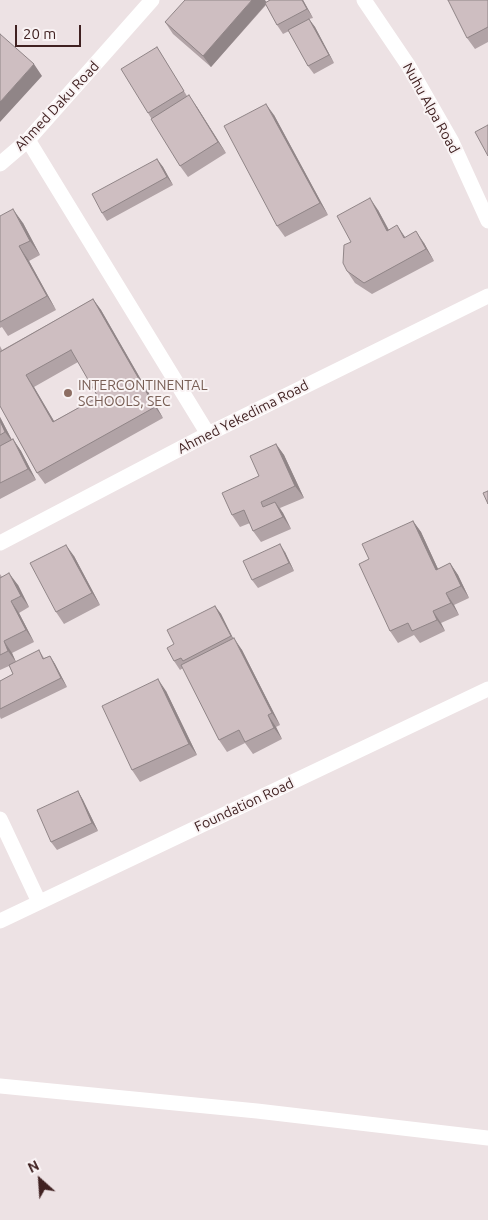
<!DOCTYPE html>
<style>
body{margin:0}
#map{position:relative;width:488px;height:1220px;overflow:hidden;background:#ede2e4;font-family:Ubuntu,sans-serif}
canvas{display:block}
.north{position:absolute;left:15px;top:1155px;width:50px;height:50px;-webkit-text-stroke:4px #f9f3f4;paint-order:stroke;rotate:334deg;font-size:14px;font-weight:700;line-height:20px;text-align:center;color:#402121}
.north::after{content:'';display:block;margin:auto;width:18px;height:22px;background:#402121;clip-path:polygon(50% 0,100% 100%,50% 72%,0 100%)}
.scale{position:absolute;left:15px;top:25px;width:66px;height:22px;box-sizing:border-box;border:2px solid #402121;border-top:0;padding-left:6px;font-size:15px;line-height:18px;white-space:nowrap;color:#402121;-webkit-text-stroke:4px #f9f3f4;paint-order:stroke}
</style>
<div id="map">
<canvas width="488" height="1220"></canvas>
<div class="north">N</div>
<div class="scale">20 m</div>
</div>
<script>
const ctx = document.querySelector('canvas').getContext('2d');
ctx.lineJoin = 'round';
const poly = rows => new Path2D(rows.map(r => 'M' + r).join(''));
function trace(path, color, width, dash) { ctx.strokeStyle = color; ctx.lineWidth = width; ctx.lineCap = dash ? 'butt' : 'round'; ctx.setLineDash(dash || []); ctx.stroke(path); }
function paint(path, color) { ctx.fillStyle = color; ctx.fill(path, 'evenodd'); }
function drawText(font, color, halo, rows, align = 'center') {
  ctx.font = font + ' Ubuntu,sans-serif'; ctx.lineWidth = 4; ctx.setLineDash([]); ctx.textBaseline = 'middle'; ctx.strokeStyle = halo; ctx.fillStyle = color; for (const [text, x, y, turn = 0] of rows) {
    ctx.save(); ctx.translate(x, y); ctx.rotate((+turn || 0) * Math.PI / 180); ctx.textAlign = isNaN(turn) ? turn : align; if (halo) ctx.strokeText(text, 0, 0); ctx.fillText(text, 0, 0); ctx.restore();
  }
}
trace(poly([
 [364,0,408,65,452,142,488,221],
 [28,140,208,434],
 [0,164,28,140,152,0],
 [0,543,208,434,488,296],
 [0,819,39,902],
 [0,921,488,689],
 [0,1086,257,1111,488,1138]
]), '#fff', 15);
paint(poly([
 [270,0,303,0,313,18,309,19,315,27,334,63,314,74,308,66,289,31,283,34,277,25,266,5,211,67,173,34,165,22,266,2],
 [488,0,488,42,475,49,467,38],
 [157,47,187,96,197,107,226,153,188,177,180,166,148,113],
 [274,115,328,215,285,237,277,226],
 [157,159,163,167,173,185,107,221,102,213],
 [378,210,389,230,405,237,424,243,434,261,372,294,355,283,347,271,351,242],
 [0,216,23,223,40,255,29,261,56,310,8,336,2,327,0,328],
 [93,299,101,310,163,418,45,484,37,473,0,406,0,346,2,350],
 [78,362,98,397,54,421,34,387],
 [0,417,12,440,13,439,21,451,36,480,0,499],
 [276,444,284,455,304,498,280,508,283,513,291,529,261,542,253,531,250,523,240,527,232,515,259,476],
 [413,521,421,532,438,569,450,563,458,575,469,598,454,605,459,615,441,623,445,631,420,643,414,635,398,643,390,631,369,559],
 [285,552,294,571,258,588,252,580],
 [74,556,100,605,64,624,56,612],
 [0,574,2,577,18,585,29,607,19,613,34,642,12,653,16,662,39,650,44,658,50,656,55,664,67,687,1,719,0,717,0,681,13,674,9,666,0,670],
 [215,606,221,614,233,639,242,650,280,725,276,727,282,739,253,754,245,743,227,752,219,740,183,668,180,670,174,661,174,644],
 [166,691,197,755,140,782,132,770],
 [78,791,83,800,98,831,57,850,51,842]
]), '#b1a3a6');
paint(poly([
 [252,0,265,0,267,3,211,67,203,56],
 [302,0,303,0,313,18,307,9],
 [309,19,315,27,334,63,329,55],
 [34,64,42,76,0,122,0,102],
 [189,95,197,107,226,153,218,142],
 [266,104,274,115,328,215,320,203],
 [157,159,163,167,173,185,167,177],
 [370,198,378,210,395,242,387,231],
 [13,209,23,223,40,255,30,241],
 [397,225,405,237,404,238],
 [416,231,424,243,434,261,426,249],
 [19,246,29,261,56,310,47,296],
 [93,299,101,310,163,418,155,407],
 [26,375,34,387,61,433,53,422],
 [0,417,14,444,5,432,0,421],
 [13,439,21,451,36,480,28,469],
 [276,444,284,455,304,498,295,486],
 [275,502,283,513,291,529,283,517],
 [413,521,421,532,444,582,436,570],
 [280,544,285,552,294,571,289,563],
 [66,545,74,556,100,605,92,593],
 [450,563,458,575,469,598,461,586],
 [9,573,18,585,29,607,21,596],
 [446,593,454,605,459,615,451,603],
 [11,601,19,613,34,642,26,630],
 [215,606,221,614,236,644,231,636],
 [433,611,441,623,445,631,437,620],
 [234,638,242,650,280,725,272,713],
 [4,641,12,653,16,662,8,651],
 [50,656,55,664,67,687,61,678],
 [158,679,166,691,197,755,189,744],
 [268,715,276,727,282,739,274,728],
 [78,791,83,800,98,831,92,823]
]), '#908587');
const building = poly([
 [185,0,252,0,203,56,165,22,185,0],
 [270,0,302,0,307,9,277,25,265,3,270,0],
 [448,0,488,0,488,27,467,38,448,0],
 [309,19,329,55,308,66,288,30,309,19],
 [0,34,34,64,0,102,0,34],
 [157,47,184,91,148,113,121,69,157,47],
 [189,95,218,142,180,166,151,119,189,95],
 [266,104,320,203,277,226,224,126,266,104],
 [488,125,488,156,475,132,488,125],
 [157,159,167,177,102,213,92,194,157,159],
 [370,198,387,231,397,225,404,238,416,231,426,249,364,283,347,271,343,263,344,245,351,242,337,216,370,198],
 [13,209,30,241,19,246,47,296,0,322,0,216,13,209],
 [93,299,155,407,37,473,0,406,0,352,93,299],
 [71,350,98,397,53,422,26,375,71,350],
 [0,421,5,432,0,435,0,421],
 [13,439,28,469,0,483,0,446,13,439],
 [276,444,295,486,261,502,263,507,275,502,283,517,253,531,244,510,232,515,222,493,259,476,250,456,276,444],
 [488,491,488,504,483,493,488,491],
 [413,521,436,570,450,563,461,586,446,593,451,603,433,611,437,620,412,631,408,623,390,631,359,564,369,559,362,544,413,521],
 [280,544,289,563,252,580,243,561,280,544],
 [66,545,92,593,56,612,30,563,66,545],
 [9,573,21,596,11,601,26,630,4,641,8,651,0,655,0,578,9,573],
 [215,606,231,636,183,661,181,658,174,661,167,648,174,644,167,630,215,606],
 [234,638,272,713,268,715,274,728,245,742,239,730,219,740,181,665,234,638],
 [39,650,43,659,50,656,61,678,0,709,0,681,13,674,9,665,39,650],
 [158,679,189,744,132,770,102,706,158,679],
 [78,791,92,823,51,842,37,810,78,791]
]);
paint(building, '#cebec1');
trace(building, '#908587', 1);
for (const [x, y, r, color] of [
 [68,393,5,"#8d6e63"]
]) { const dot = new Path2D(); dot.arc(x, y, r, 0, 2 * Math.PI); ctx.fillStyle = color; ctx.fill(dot); trace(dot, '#f9f3f4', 2); }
drawText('14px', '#402121', '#f9f3f4', [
 ["Ahmed Daku Road",57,106,-47],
 ["Nuhu Alpa Road",431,108,61],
 ["Ahmed Yekedima Road",243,417,-27],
 ["Foundation Road",244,805,-25]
]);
drawText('14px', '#785e54', '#f9f3f4', [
 ["INTERCONTINENTAL",78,385],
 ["SCHOOLS, SEC",78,401]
], 'left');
</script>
